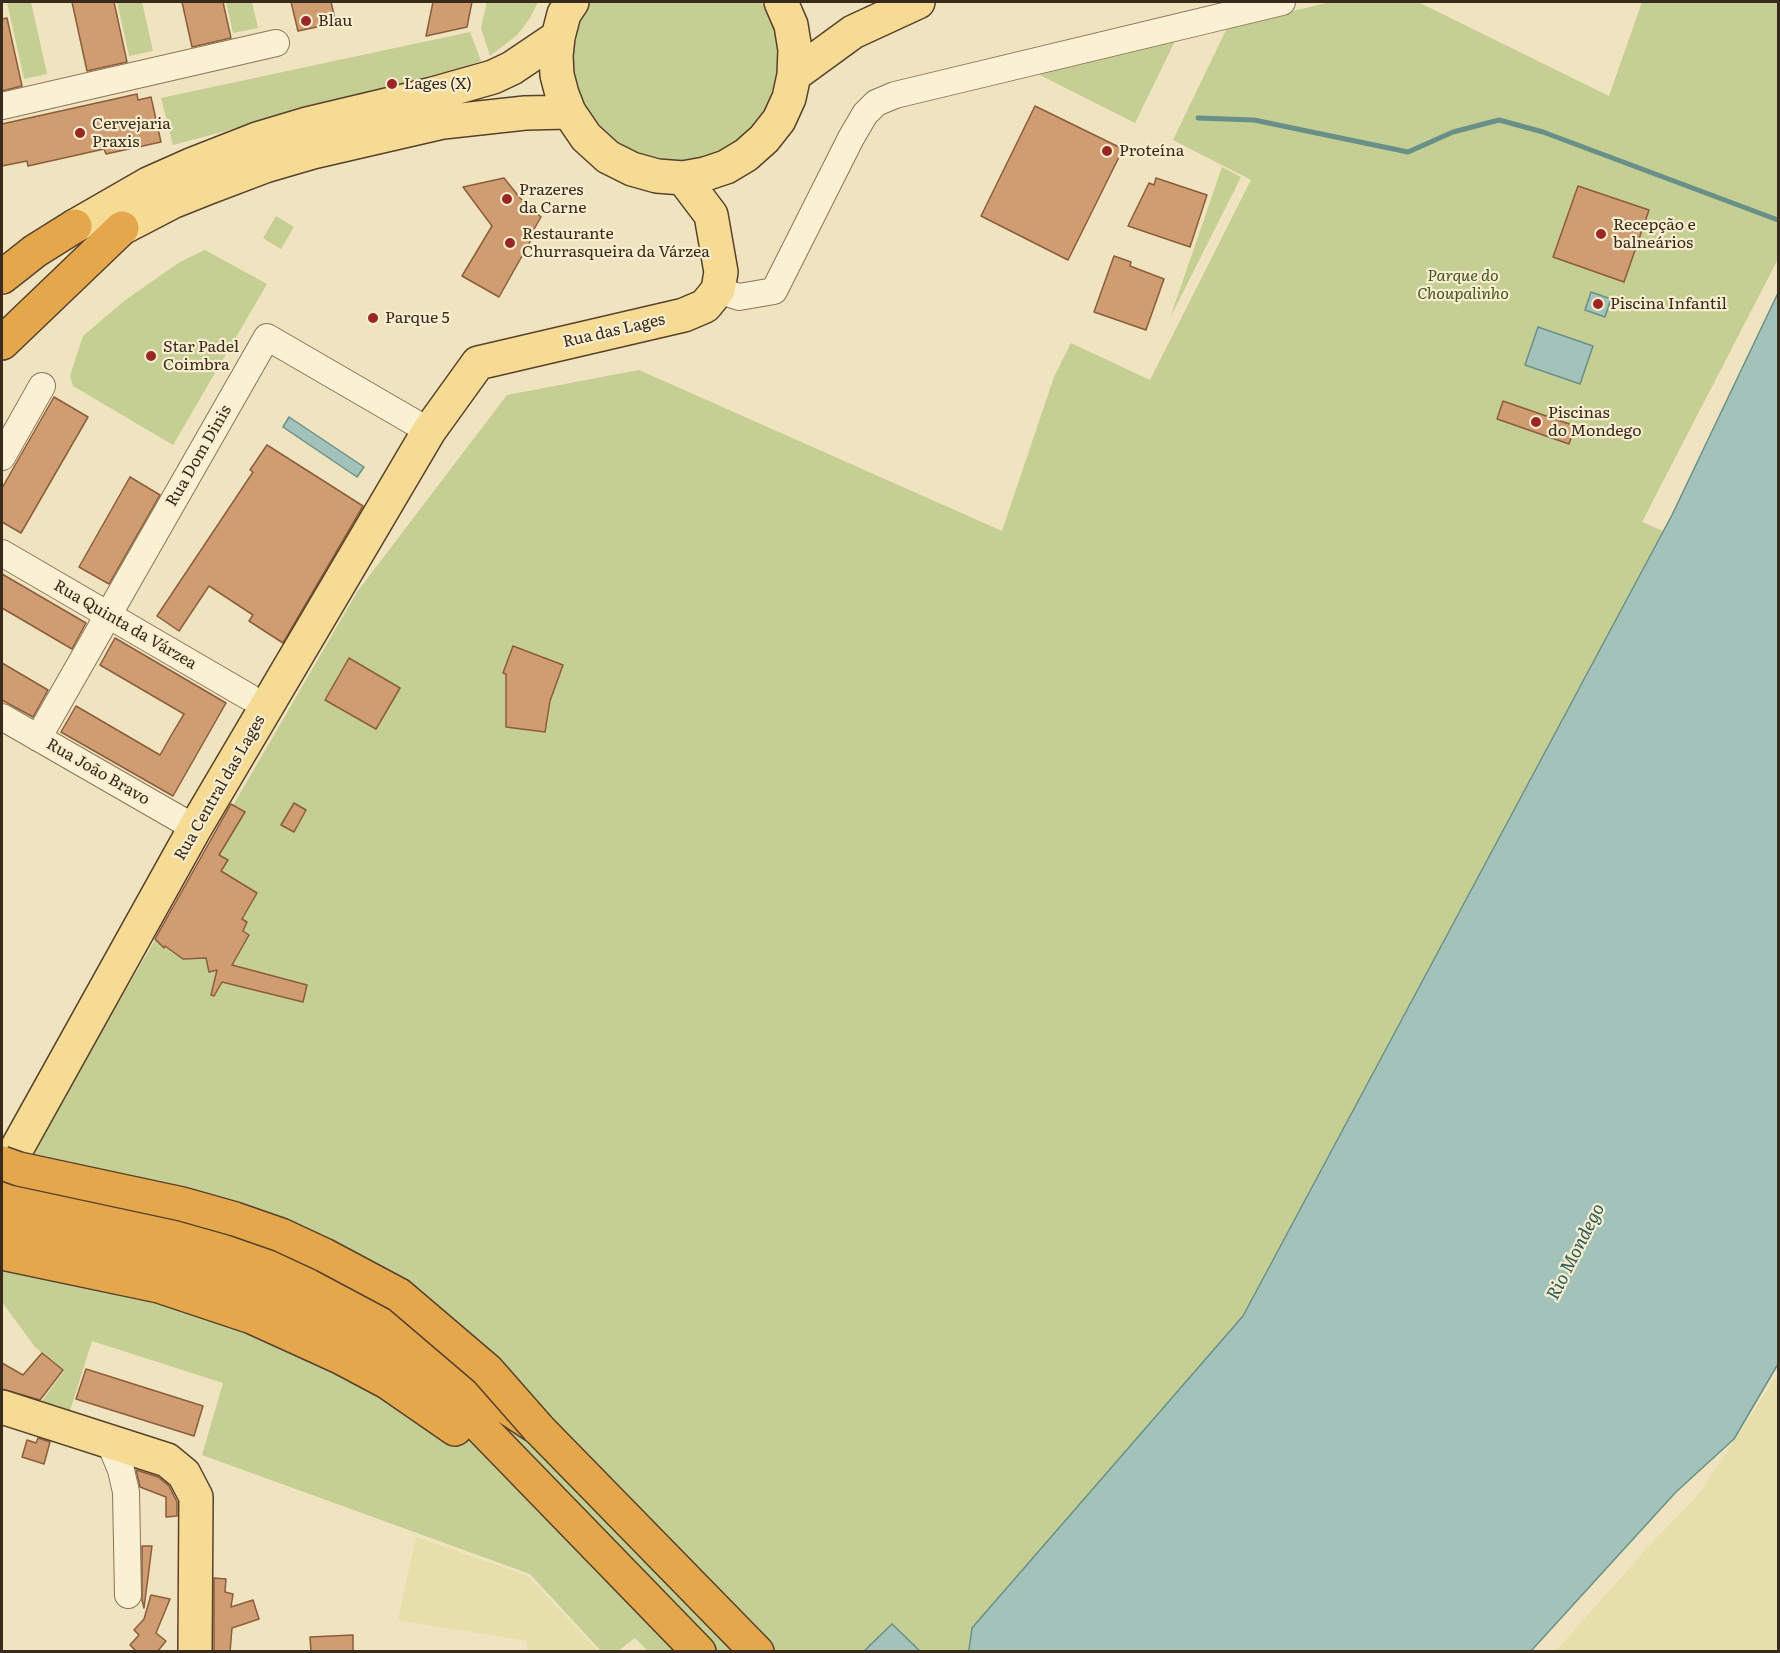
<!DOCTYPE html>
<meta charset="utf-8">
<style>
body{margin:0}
#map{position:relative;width:1780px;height:1653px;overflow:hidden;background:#f0e3bf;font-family:Literata,serif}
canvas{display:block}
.frame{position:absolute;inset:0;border:3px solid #382b1c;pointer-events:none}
</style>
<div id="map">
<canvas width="1780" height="1653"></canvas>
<div class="frame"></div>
</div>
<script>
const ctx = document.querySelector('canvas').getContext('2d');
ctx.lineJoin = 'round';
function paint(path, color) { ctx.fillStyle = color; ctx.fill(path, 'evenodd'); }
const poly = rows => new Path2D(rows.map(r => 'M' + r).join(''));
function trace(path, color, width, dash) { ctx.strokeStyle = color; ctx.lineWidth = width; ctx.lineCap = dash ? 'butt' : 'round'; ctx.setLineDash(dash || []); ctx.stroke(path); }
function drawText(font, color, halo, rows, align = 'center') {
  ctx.font = font + ' Literata,serif'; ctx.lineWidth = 4.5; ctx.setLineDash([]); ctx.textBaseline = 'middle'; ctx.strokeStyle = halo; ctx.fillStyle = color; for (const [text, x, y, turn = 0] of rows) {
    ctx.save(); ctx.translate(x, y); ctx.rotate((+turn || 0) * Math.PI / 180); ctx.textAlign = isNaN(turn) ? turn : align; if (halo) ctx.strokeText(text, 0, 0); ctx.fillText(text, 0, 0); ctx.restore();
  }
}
paint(poly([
 [1778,1374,1778,1651,1556,1651,1647,1548,1699,1494],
 [416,1537,528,1576,598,1651,527,1651,527,1641,398,1620]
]), '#e6dfac');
paint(poly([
 [7,2,31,2,47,74,24,79],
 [117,2,142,2,153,51,129,56],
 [226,2,252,2,258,28,233,33],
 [487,2,538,2,530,18,517,35,490,56,481,28],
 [590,2,761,2,773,25,778,44,778,65,775,84,768,103,758,121,744,135,728,147,709,155,690,160,669,160,650,157,631,150,614,139,599,125,587,109,579,91,574,71,574,51,577,31,584,12],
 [1331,2,1418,2,1609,96,1642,2,1778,2,1778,259,1642,522,1663,531,1243,1316,972,1628,969,1650,967,1651,920,1651,892,1624,864,1651,648,1651,635,1638,618,1651,601,1651,530,1574,202,1455,223,1383,92,1341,69,1414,39,1405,64,1371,35,1347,2,1302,2,1203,357,592,507,395,639,370,1002,531,1054,377,1071,343,1150,380,1251,180,1173,140,1228,26],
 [470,32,481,61,461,68,173,145,161,98],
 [1178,35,1135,123,1034,72],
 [1222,167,1241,177,1170,318],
 [276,216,294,227,281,249,263,238],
 [205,250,267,284,173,445,73,386,70,376,83,336,124,301,180,262]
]), '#c5ce93');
const water = poly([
 [1591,292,1611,299,1605,317,1585,310,1591,292],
 [1778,293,1778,1364,1734,1439,1676,1492,1531,1651,967,1651,969,1650,972,1628,1243,1316,1672,515,1778,293],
 [1538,327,1593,346,1580,384,1525,365,1538,327],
 [289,417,364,467,357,477,283,427,289,417],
 [892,1624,920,1651,864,1651,892,1624]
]);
paint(water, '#a2c2ba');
trace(water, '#699088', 1.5);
trace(poly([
 [1198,118,1254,120,1408,152,1453,132,1499,120,1543,132,1778,220]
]), '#699088', 5);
const building = poly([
 [72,2,114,2,127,62,87,71,72,2],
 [182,2,223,2,231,38,192,47,182,2],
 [291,2,331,2,336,23,298,31,291,2],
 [433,2,472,2,467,27,426,36,433,2],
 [7,18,22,86,2,91,2,19,7,18],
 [137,94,138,100,151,97,161,142,106,154,104,149,28,166,27,161,2,166,2,124,137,94],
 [1035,106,1123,149,1068,260,981,216,1035,106],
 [504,178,520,198,541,217,533,231,535,233,499,297,462,276,492,226,463,187,504,178],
 [1156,178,1207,195,1190,247,1128,226,1149,183,1154,185,1156,178],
 [1578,186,1649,210,1624,282,1553,257,1578,186],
 [1114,256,1131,262,1130,266,1164,279,1146,330,1094,312,1114,256],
 [54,397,88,417,21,533,2,522,2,488,54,397],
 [1503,401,1575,426,1569,444,1497,419,1503,401],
 [267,445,363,506,283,643,249,621,253,615,209,586,179,631,157,616,253,472,250,470,267,445],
 [130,477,160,495,109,584,79,567,130,477],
 [2,574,86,623,72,649,2,608,2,574],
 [115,638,226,703,173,796,61,732,76,706,160,755,172,734,184,714,100,665,115,638],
 [513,646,563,665,550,701,545,732,506,727,506,674,503,673,513,646],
 [349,658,400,688,376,729,325,700,349,658],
 [2,663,48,690,33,717,2,700,2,663],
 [294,803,306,810,294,832,281,825,294,803],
 [231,804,245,812,219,855,228,860,221,871,257,893,242,919,247,922,243,931,249,935,232,965,307,985,303,1002,222,982,214,996,211,995,217,970,209,972,206,958,183,959,165,946,164,948,155,939,231,804],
 [42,1353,63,1370,40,1400,2,1389,2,1363,23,1375,42,1353],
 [86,1369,203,1406,194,1436,76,1399,86,1369],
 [38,1438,50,1442,44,1464,22,1457,27,1440,36,1443,38,1438],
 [136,1470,158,1477,169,1486,177,1502,177,1516,166,1517,166,1497,140,1487,136,1470],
 [142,1546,152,1546,144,1608,142,1600,142,1546],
 [214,1578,226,1579,225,1592,233,1594,231,1607,253,1600,259,1619,232,1628,230,1652,214,1652,214,1578],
 [151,1595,170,1599,156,1633,166,1641,157,1652,137,1652,130,1645,139,1635,134,1630,144,1619,151,1595],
 [353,1635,353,1652,311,1652,310,1637,353,1635]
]);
paint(building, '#d09d73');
trace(building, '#8a5d3b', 1.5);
const minor = poly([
 [2,106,276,43],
 [718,290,739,297,774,291,851,138,865,114,876,103,895,95,1282,2],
 [2,457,42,386],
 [2,553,249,697],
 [2,717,195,828],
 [38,738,267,337,429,431],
 [109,1441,121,1470,126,1492,128,1595]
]);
const major = poly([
 [572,2,564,14,558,37,556,56,557,75,562,94,569,112,586,137,608,157,632,169,657,176,683,178,705,174,726,167,746,155,764,139,779,120,789,98,794,75,795,50,791,25,781,2],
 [794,75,853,32,918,2],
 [75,226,148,184,193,164,257,139,307,124,433,94,493,77,512,68,558,37],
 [122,228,172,202,207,188,265,166,313,152,443,122,525,113,569,112],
 [2,1175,195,828,429,431,478,363,684,315,705,306,718,290,721,272,711,215,683,178],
 [2,1407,167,1460,184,1474,196,1497,195,1652]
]);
const highway = poly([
 [2,277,35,251,75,226],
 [2,343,122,228],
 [2,1195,163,1230,218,1246,304,1278,379,1319,437,1356,482,1391,538,1428,757,1652],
 [2,1222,207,1269,295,1302,367,1340,429,1382,469,1415,699,1652],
 [2,1253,159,1286,252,1317,340,1357,387,1382,455,1429]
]);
trace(minor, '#8a7457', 28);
trace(major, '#57412b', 36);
trace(highway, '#57412b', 36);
trace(minor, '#faf0d3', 26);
trace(major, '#f6db94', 33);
trace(highway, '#e4a74b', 33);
const highwayBridge = poly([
 [2,1163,19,1169,182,1204,235,1219,281,1235,324,1255,399,1295,487,1370,538,1428]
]);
trace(highwayBridge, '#57412b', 36, []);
trace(highwayBridge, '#e4a74b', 33);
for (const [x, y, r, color] of [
 [306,21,6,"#9b2724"],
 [392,84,6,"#9b2724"],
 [80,133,6,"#9b2724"],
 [1107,151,6,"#9b2724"],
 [507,199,6,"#9b2724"],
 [1601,234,6,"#9b2724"],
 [510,243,6,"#9b2724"],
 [1598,304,6,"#9b2724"],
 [373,318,6,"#9b2724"],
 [151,356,6,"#9b2724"],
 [1536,422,6,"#9b2724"]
]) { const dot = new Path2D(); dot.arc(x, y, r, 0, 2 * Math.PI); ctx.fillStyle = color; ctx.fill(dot); trace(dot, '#f7edcf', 2); }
drawText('16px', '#382b1c', '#f7edcf', [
 ["Blau",318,21],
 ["Lages (X)",404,84],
 ["Cervejaria",92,124],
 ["Praxis",92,142],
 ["Proteína",1119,151],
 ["Prazeres",519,190],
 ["da Carne",519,208],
 ["Recepção e",1613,225],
 ["balneários",1613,243],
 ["Restaurante",522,234],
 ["Churrasqueira da Várzea",522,252],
 ["Piscina Infantil",1610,304],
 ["Parque 5",385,318],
 ["Star Padel",163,347],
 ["Coimbra",163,365],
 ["Piscinas",1548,413],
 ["do Mondego",1548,431]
], 'left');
drawText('italic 16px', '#465621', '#f7edcf', [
 ["Parque do",1463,276],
 ["Choupalinho",1463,294]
]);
drawText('16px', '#382b1c', '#f7edcf', [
 ["Rua das Lages",614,331,-13],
 ["Rua Dom Dinis",199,456,-60],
 ["Rua Quinta da Várzea",125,625,30],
 ["Rua João Bravo",98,772,30],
 ["Rua Central das Lages",220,788,-60]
]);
drawText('italic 18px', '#2a5958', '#f7edcf', [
 ["Rio Mondego",1576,1252,-63]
]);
</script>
